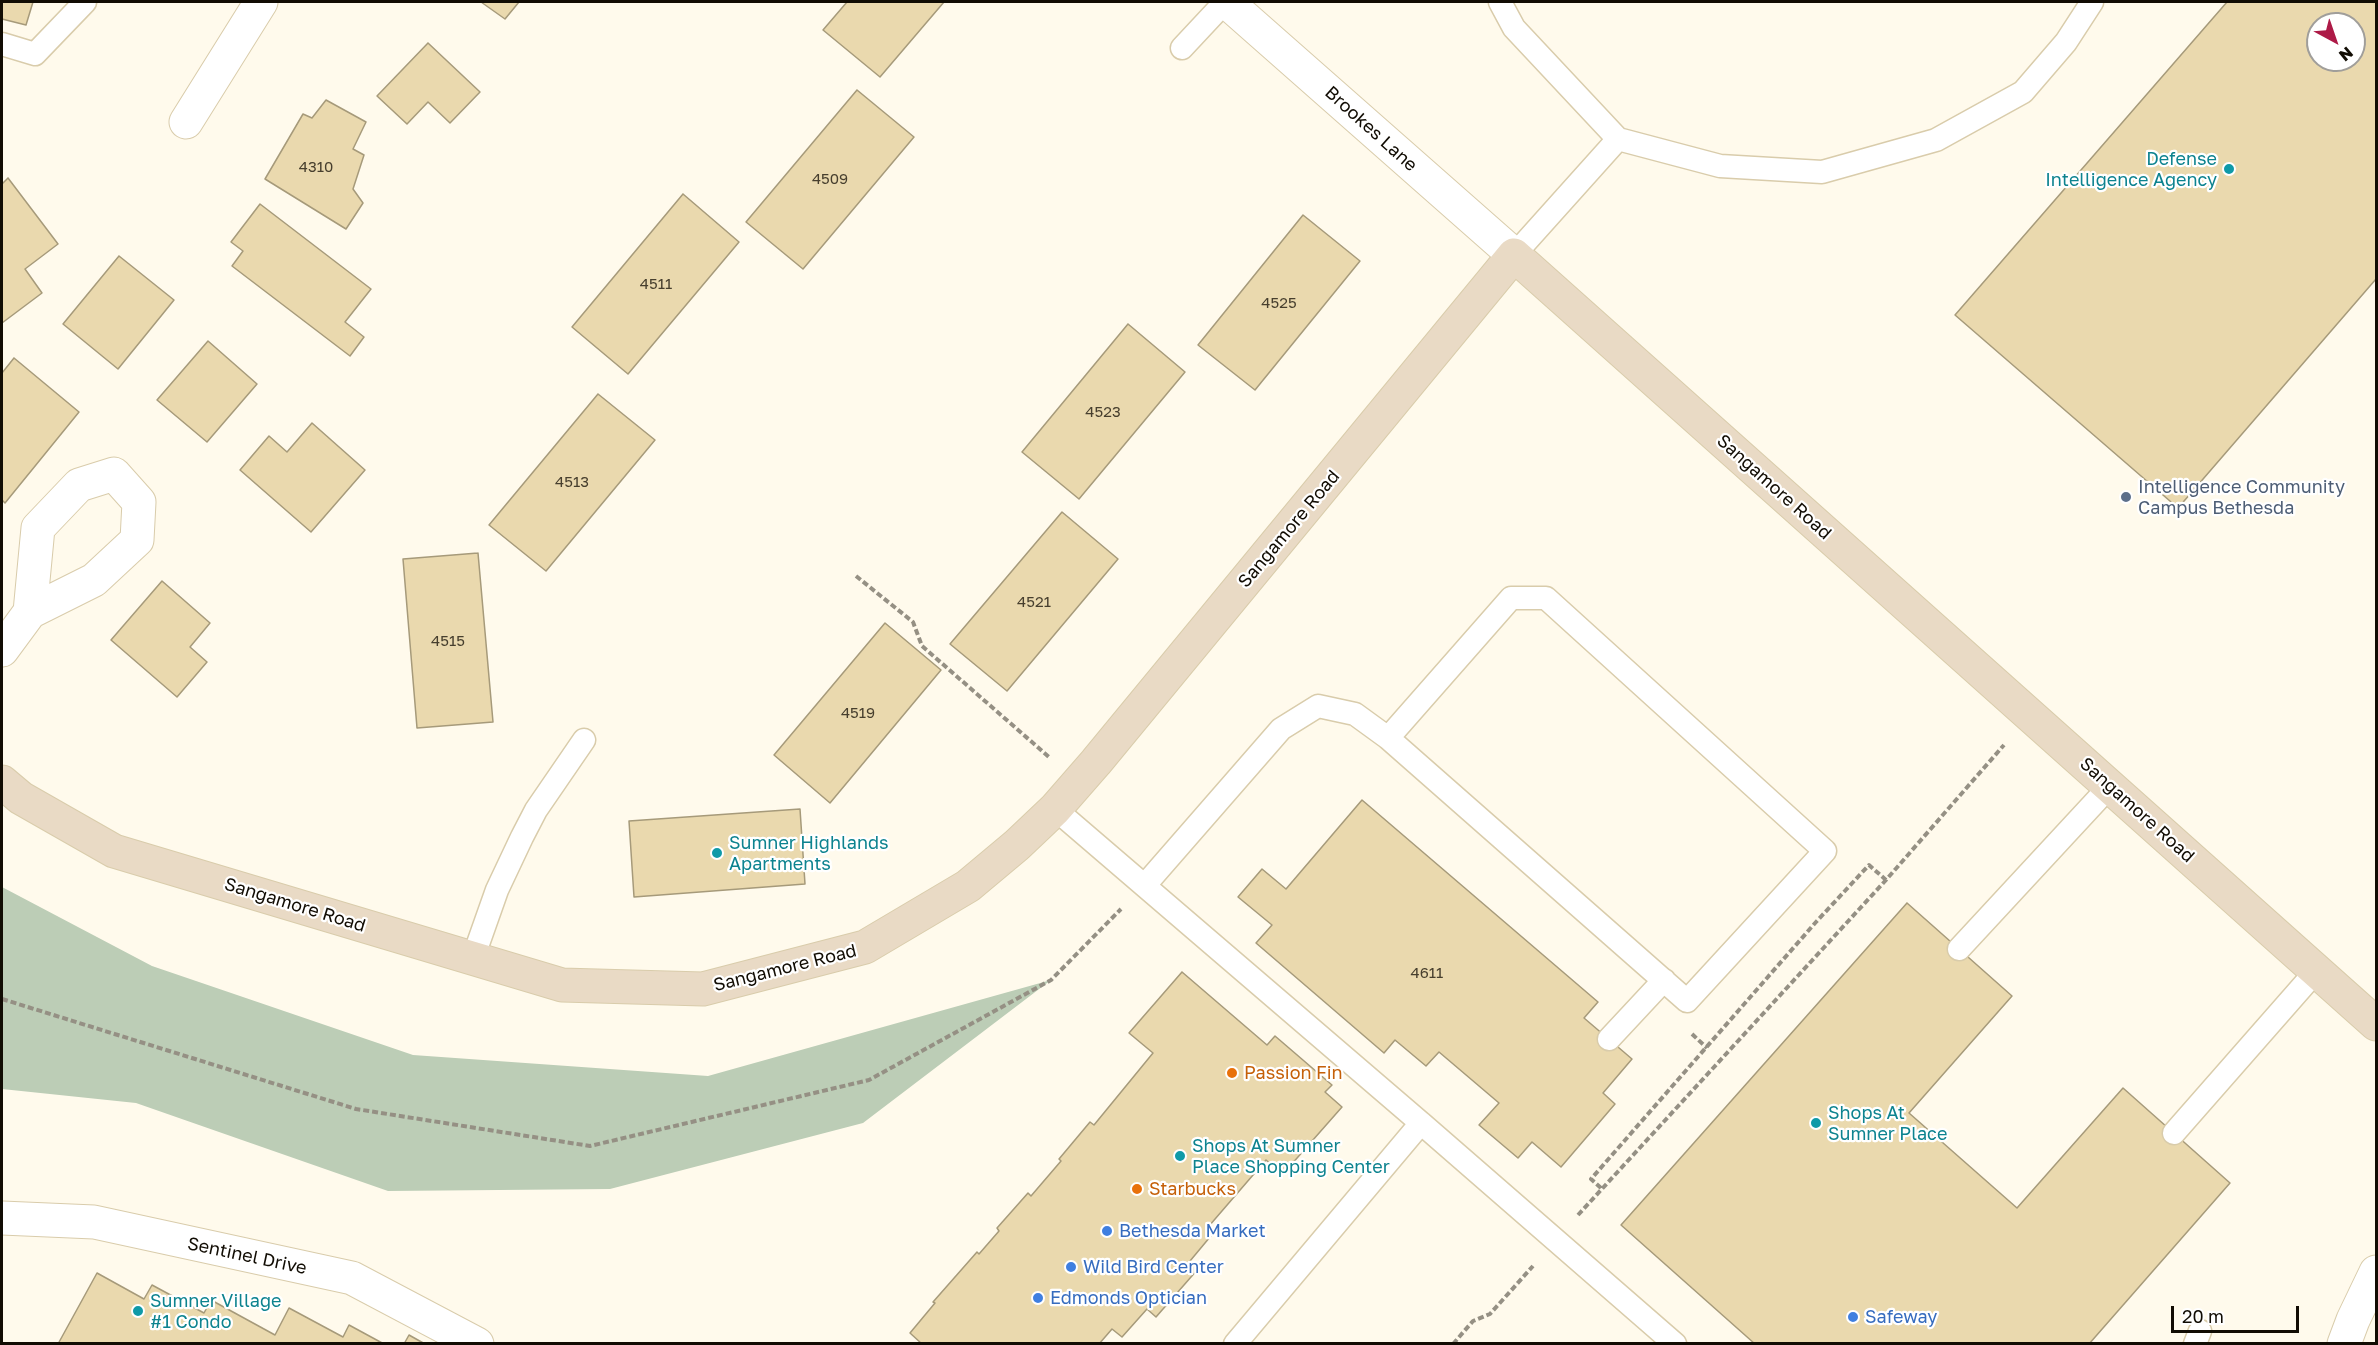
<!DOCTYPE html>
<style>
body{margin:0}
#map{position:relative;width:2378px;height:1345px;overflow:hidden;background:#fffaec;font-family:"Golos Text",sans-serif}
canvas{display:block}
.frame{position:absolute;inset:0;border:3px solid #110c03;pointer-events:none}
.north{position:absolute;left:2306px;top:12px;width:60px;height:60px;box-sizing:border-box;background:#fff;border:2px solid #a09e9a;border-radius:50%;rotate:140deg;font-size:16px;font-weight:700;line-height:24px;text-align:center;color:#110c03}
.north::after{content:'';display:block;margin:auto;width:21px;height:27px;background:#ad1a47;clip-path:polygon(50% 0,100% 100%,50% 72%,0 100%)}
.scale{position:absolute;left:2171px;top:1306px;width:128px;height:27px;box-sizing:border-box;border:3px solid #110c03;border-top:0;padding-left:8px;font-size:18px;line-height:21px;white-space:nowrap;color:#110c03;-webkit-text-stroke:4px #fff;paint-order:stroke}
</style>
<div id="map">
<canvas width="2378" height="1345"></canvas>
<div class="frame"></div>
<div class="north">N</div>
<div class="scale">20 m</div>
</div>
<script>
const ctx = document.querySelector('canvas').getContext('2d');
ctx.lineJoin = 'round';
function paint(path, color) { ctx.fillStyle = color; ctx.fill(path, 'evenodd'); }
const poly = rows => new Path2D(rows.map(r => 'M' + r).join(''));
function trace(path, color, width, dash) { ctx.strokeStyle = color; ctx.lineWidth = width; ctx.lineCap = dash ? 'butt' : 'round'; ctx.setLineDash(dash || []); ctx.stroke(path); }
function drawText(font, color, halo, rows, align = 'center') {
  ctx.font = font + ' "Golos Text",sans-serif'; ctx.lineWidth = 4.5; ctx.setLineDash([]); ctx.textBaseline = 'middle'; ctx.strokeStyle = halo; ctx.fillStyle = color; for (const [text, x, y, turn = 0] of rows) {
    ctx.save(); ctx.translate(x, y); ctx.rotate((+turn || 0) * Math.PI / 180); ctx.textAlign = isNaN(turn) ? turn : align; if (halo) ctx.strokeText(text, 0, 0); ctx.fillText(text, 0, 0); ctx.restore();
  }
}
paint(poly([
 [2,887,152,966,413,1055,708,1076,1051,980,863,1123,610,1189,388,1191,136,1103,2,1089]
]), '#bccdb6');
const building = poly([
 [2,2,33,2,26,25,2,19,2,2],
 [481,2,519,2,505,19,481,2],
 [847,2,944,2,880,77,823,30,847,2],
 [2227,2,2376,2,2376,279,2178,508,1955,315,2227,2],
 [2318,24,2354,24,2354,60,2318,60,2318,24],
 [428,43,480,92,450,123,428,102,407,124,377,96,428,43],
 [857,90,914,137,803,269,746,222,857,90],
 [326,100,366,122,353,149,364,155,353,189,363,203,346,229,265,179,303,114,312,118,326,100],
 [8,178,58,244,25,269,42,293,2,323,2,184,8,178],
 [683,194,739,242,628,374,572,327,683,194],
 [260,204,371,289,345,322,364,337,350,356,232,266,243,251,231,242,260,204],
 [1303,215,1360,261,1255,390,1198,345,1303,215],
 [119,256,174,300,118,369,63,324,119,256],
 [1128,324,1185,372,1079,499,1022,452,1128,324],
 [208,341,257,384,207,442,157,400,208,341],
 [14,358,79,412,5,503,2,500,2,373,14,358],
 [598,394,655,440,546,571,489,525,598,394],
 [312,423,365,470,311,532,240,470,269,436,287,452,312,423],
 [1062,512,1118,559,1007,691,950,644,1062,512],
 [478,553,493,722,417,728,403,559,478,553],
 [162,581,210,623,190,647,207,662,177,697,111,640,162,581],
 [885,623,941,670,830,803,774,755,885,623],
 [1362,800,1598,1002,1584,1018,1632,1059,1603,1093,1615,1104,1561,1167,1532,1142,1518,1158,1479,1125,1499,1103,1439,1052,1426,1066,1395,1040,1384,1053,1256,943,1272,925,1238,897,1262,869,1286,889,1362,800],
 [800,809,805,884,634,897,629,821,800,809],
 [1907,903,2012,996,1909,1113,2017,1208,2123,1088,2230,1183,2089,1344,1755,1344,1621,1225,1907,903],
 [1182,972,1267,1045,1275,1036,1332,1085,1325,1092,1342,1107,1283,1174,1266,1160,1209,1226,1215,1231,1190,1261,1198,1269,1156,1317,1147,1309,1122,1337,1112,1329,1099,1344,922,1344,910,1333,935,1303,933,1302,977,1252,979,1254,999,1231,997,1228,1028,1193,1031,1196,1061,1161,1059,1159,1090,1122,1094,1125,1153,1053,1129,1033,1182,972],
 [97,1273,144,1299,152,1285,204,1313,211,1300,275,1335,289,1308,343,1337,349,1325,384,1344,58,1344,97,1273],
 [409,1335,425,1344,404,1344,409,1335]
]);
paint(building, '#ead9ae');
trace(building, '#a69a7a', 1.5);
const lane = poly([
 [1500,2,1514,28,1618,139,1514,255],
 [2,44,35,54,85,2],
 [1182,48,1225,2],
 [1618,139,1720,166,1822,172,1936,140,2023,92,2066,42,2092,2],
 [1055,809,1421,1123],
 [1145,885,1281,729,1318,706,1355,714,1388,738,1687,1001,1825,851,1546,598,1511,598,1388,738],
 [1959,949,2110,786],
 [473,958,497,890,522,837,536,810,584,740],
 [1609,1039,1664,980],
 [2174,1133,2317,970],
 [1235,1344,1421,1123,1675,1344],
 [2195,1344,2200,1331]
]);
const street = poly([
 [1227,2,1514,255],
 [186,122,261,2],
 [2,650,30,612,94,580,137,540,139,502,114,474,79,485,38,528,30,612],
 [2,1218,94,1222,352,1278,477,1344],
 [2344,1344,2353,1320,2376,1272]
]);
const secondary = poly([
 [2,782,21,798,114,851,562,985,703,989,865,947,968,886,1017,845,1055,809,1096,762,1514,255,2376,1024]
]);
trace(lane, '#d9ccab', 25);
trace(street, '#d9ccab', 35);
trace(secondary, '#d9ccab', 35);
trace(poly([
 [856,576,913,622,922,646,1049,757],
 [2,999,356,1109,590,1146,869,1080,1051,980,1121,909],
 [1692,1034,1707,1048],
 [1601,1188,1591,1179,1816,922,1869,865,1886,880],
 [1578,1215,1886,880,2004,745],
 [1453,1344,1473,1321,1490,1314,1533,1266]
]), '#959084', 4, [6, 3]);
trace(lane, '#fff', 22);
trace(street, '#fff', 33);
trace(secondary, '#e9dac5', 33);
for (const [x, y, r, color] of [
 [2229,169,6,"#0f9aa8"],
 [2126,497,6,"#5c6f8a"],
 [717,853,6,"#0f9aa8"],
 [1232,1073,6,"#e8710a"],
 [1816,1123,6,"#0f9aa8"],
 [1180,1156,6,"#0f9aa8"],
 [1137,1189,6,"#e8710a"],
 [1107,1231,6,"#3f7fe0"],
 [1071,1267,6,"#3f7fe0"],
 [1038,1298,6,"#3f7fe0"],
 [138,1311,6,"#0f9aa8"],
 [1853,1317,6,"#3f7fe0"]
]) { const dot = new Path2D(); dot.arc(x, y, r, 0, 2 * Math.PI); ctx.fillStyle = color; ctx.fill(dot); trace(dot, '#fff', 2); }
drawText('15px', '#473f2e', null, [
 ["4310",316,167],
 ["4509",830,179],
 ["4511",656,284],
 ["4525",1279,303],
 ["4523",1103,412],
 ["4513",572,482],
 ["4521",1034,602],
 ["4515",448,641],
 ["4519",858,713],
 ["4611",1427,973]
]);
drawText('18px', '#110c03', '#fff', [
 ["Brookes Lane",1371,129,42],
 ["Sangamore Road",1774,487,42],
 ["Sangamore Road",1289,529,-50],
 ["Sangamore Road",2137,810,42],
 ["Sangamore Road",295,905,17],
 ["Sangamore Road",785,968,-14],
 ["Sentinel Drive",247,1256,12]
]);
drawText('18px', '#0d838f', '#fff', [
 ["Defense",2217,159,"right"],
 ["Intelligence Agency",2217,180,"right"],
 ["Sumner Highlands",729,843],
 ["Apartments",729,864],
 ["Shops At",1828,1113],
 ["Sumner Place",1828,1134],
 ["Shops At Sumner",1192,1146],
 ["Place Shopping Center",1192,1167],
 ["Sumner Village",150,1301],
 ["#1 Condo",150,1322]
], 'left');
drawText('18px', '#4e5e75', '#fff', [
 ["Intelligence Community",2138,487],
 ["Campus Bethesda",2138,508]
], 'left');
drawText('18px', '#c56008', '#fff', [
 ["Passion Fin",1244,1073],
 ["Starbucks",1149,1189]
], 'left');
drawText('18px', '#366cbe', '#fff', [
 ["Bethesda Market",1119,1231],
 ["Wild Bird Center",1083,1267],
 ["Edmonds Optician",1050,1298],
 ["Safeway",1865,1317]
], 'left');
</script>
